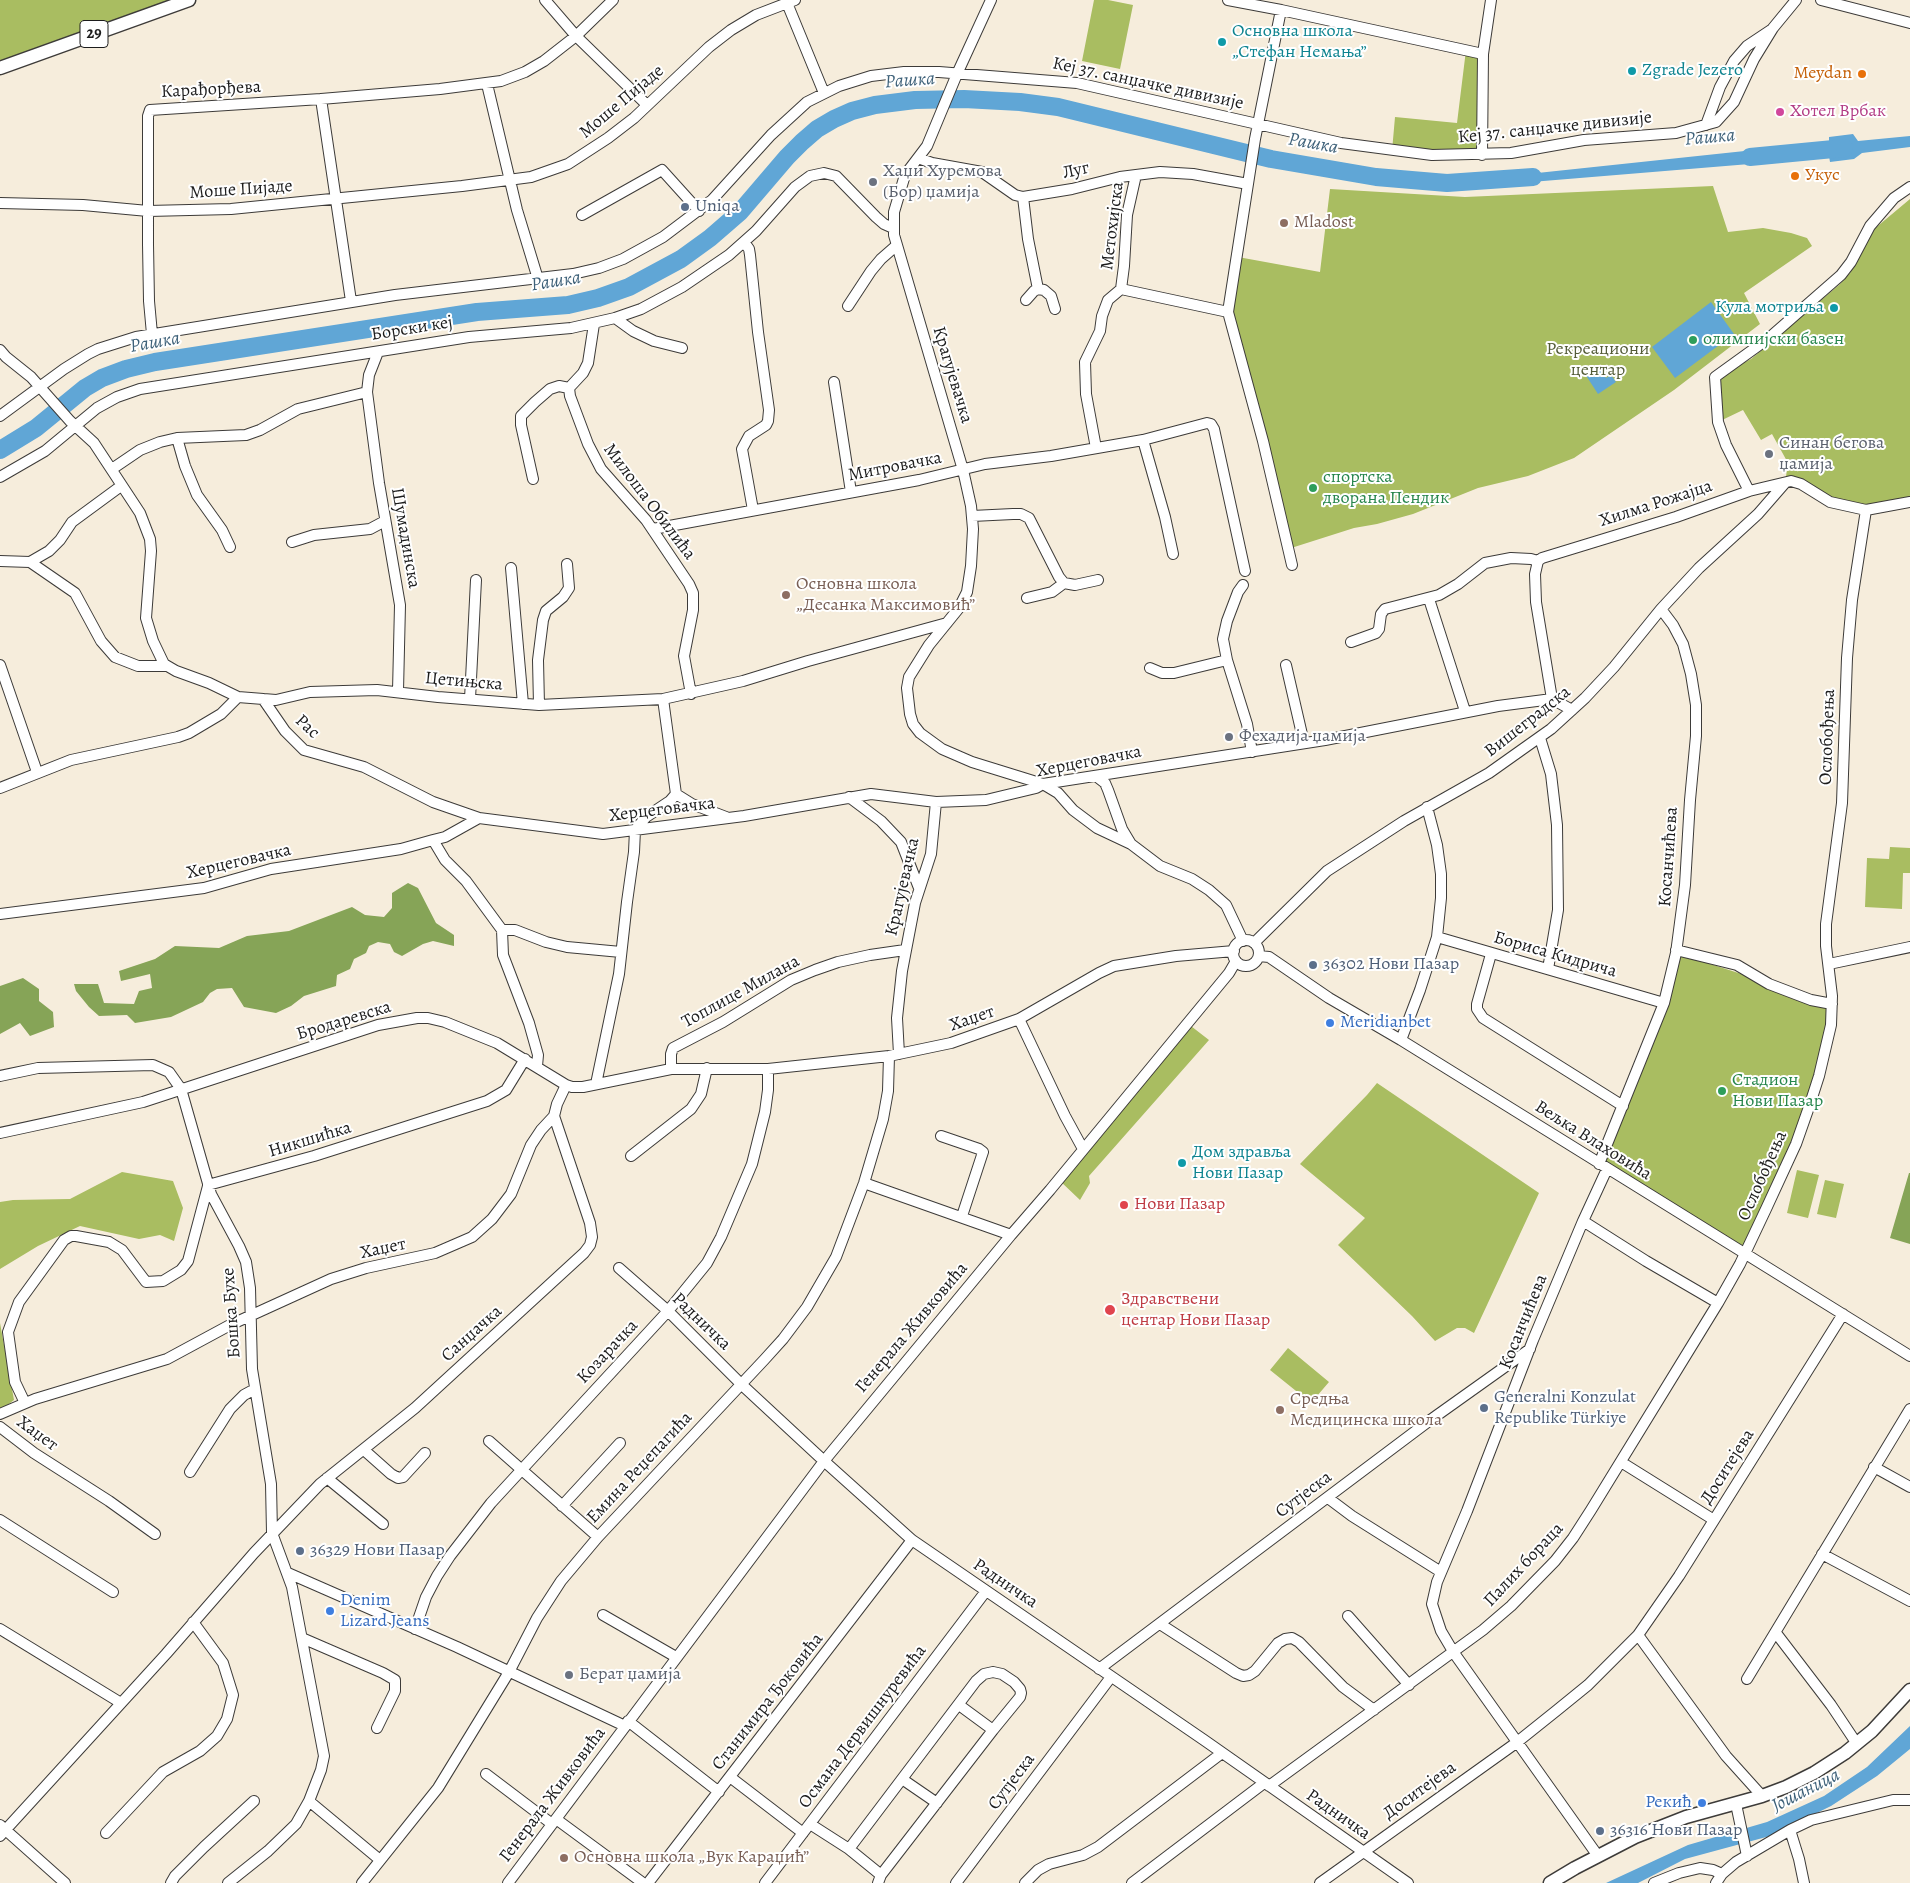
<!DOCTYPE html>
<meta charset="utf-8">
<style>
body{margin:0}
canvas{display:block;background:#f6eddc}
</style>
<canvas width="1910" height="1883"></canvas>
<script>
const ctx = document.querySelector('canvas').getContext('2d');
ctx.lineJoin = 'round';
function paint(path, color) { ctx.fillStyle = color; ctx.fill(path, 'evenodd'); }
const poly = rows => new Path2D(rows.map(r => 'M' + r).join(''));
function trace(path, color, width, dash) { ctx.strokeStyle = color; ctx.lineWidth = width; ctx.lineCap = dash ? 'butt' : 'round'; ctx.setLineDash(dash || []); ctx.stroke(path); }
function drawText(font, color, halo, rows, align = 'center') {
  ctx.font = font + ' Alegreya,serif'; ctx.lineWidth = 4; ctx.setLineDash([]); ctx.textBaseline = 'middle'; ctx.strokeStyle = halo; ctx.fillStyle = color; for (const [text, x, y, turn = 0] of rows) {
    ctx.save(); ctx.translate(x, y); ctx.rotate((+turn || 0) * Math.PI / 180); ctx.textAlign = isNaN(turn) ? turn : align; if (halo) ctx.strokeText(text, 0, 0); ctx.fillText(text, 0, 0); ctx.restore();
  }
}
paint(poly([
 [0,0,189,0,0,68],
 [1094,0,1108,0,1133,5,1120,69,1082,61],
 [1466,50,1483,54,1482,155,1392,151,1395,117,1457,123],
 [1713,186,1728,232,1763,228,1791,233,1807,238,1812,246,1744,293,1760,324,1674,390,1574,458,1528,476,1478,488,1413,514,1377,524,1354,528,1288,549,1228,312,1238,257,1320,272,1330,189,1465,197],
 [1910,199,1910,502,1884,506,1835,504,1809,488,1785,483,1788,463,1772,434,1761,440,1743,410,1718,422,1715,377,1751,359,1839,285,1850,273,1873,230],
 [1890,847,1910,848,1910,873,1903,873,1902,909,1865,907,1867,858,1889,859],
 [1676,953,1832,1003,1819,1076,1745,1253,1599,1164,1664,1003],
 [1187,1023,1209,1040,1089,1176,1090,1183,1080,1200,1059,1180],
 [1377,1083,1539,1193,1474,1333,1465,1328,1457,1328,1435,1341,1412,1316,1338,1245,1365,1218,1300,1164,1367,1095],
 [1797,1170,1819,1175,1808,1218,1787,1213],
 [122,1172,173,1181,183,1208,174,1241,160,1235,139,1239,80,1226,38,1246,0,1269,0,1202,13,1200,70,1199],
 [1825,1180,1844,1184,1836,1218,1817,1214],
 [0,1323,14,1400,0,1411],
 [1288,1348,1329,1382,1311,1403,1270,1370]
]), '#a9bd61');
paint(poly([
 [408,883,418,888,436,923,454,935,454,946,433,941,423,944,402,956,394,952,390,944,378,942,369,946,366,953,354,959,350,969,337,975,336,986,304,996,291,1006,276,1013,244,1007,232,988,217,989,210,993,203,1002,171,1017,135,1023,127,1015,99,1016,89,1007,76,991,74,984,98,984,104,1003,134,1004,139,991,152,988,150,974,121,981,119,971,155,959,175,946,219,948,247,936,289,931,352,907,365,915,384,917,392,908,392,893],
 [23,978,39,989,39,1001,53,1012,54,1027,30,1036,20,1023,0,1034,0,986],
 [1909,1173,1910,1173,1910,1244,1890,1238]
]), '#86a457');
paint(poly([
 [1853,134,1858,141,1910,136,1910,147,1862,153,1854,159,1830,162,1829,156,1822,157,1821,144,1829,143,1829,137],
 [1773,148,1774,162,1507,184,1509,176],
 [1711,302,1734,334,1675,378,1652,347],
 [1597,366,1606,378,1611,375,1616,382,1598,394,1585,374],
 [1910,1726,1910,1749,1877,1776,1831,1806,1770,1836,1685,1859,1638,1883,1606,1883,1688,1845,1767,1822,1824,1796,1867,1767]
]), '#60a6d6');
trace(poly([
 [1750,157,1844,148],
 [0,450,36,428,85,388,102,378,126,369,155,362,477,312,568,305,598,298,629,287,681,259,710,238,740,212,787,157,802,142,817,129,834,119,852,111,875,105,915,100,964,99,1020,102,1058,107,1271,159,1376,177,1447,183,1533,177]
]), '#60a6d6', 18);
const minor = poly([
 [545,0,576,36,647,105],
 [991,0,957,74,927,146,905,175,894,212,894,235,963,470,971,506,973,529,971,566,967,592,959,608,929,645,909,677,907,688,910,714,913,724,920,733,942,749,972,762,1043,784,1058,793,1073,810,1097,828,1131,844],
 [1228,0,1281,10,1483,54],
 [1821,0,1910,23],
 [787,3,824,93],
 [1281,10,1255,139,1228,312,1263,441,1292,565],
 [487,84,517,210,538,279],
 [321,99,351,301],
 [1706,125,1720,87,1734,61,1747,46,1771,30],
 [1482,155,1483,54,1491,0],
 [918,158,932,163,982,172,1015,195,1023,197,1072,189,1120,177,1160,172,1193,174,1248,184],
 [1023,197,1028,239,1038,289],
 [0,203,83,205,148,211,231,209,462,186,531,177,568,164,608,138,634,118,709,47,731,30,756,15,795,0],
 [582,215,662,170,699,211],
 [744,242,749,249,750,255,758,332,769,410,768,421,766,425,749,436,742,449,753,510],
 [1121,289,1228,312],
 [1026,300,1034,291,1038,289,1044,290,1051,296,1055,309],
 [848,306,871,271,881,259,897,245],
 [615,318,633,331,654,341,682,348],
 [594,324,588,363,583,373,569,388,570,396,588,444,601,469,646,520,689,584,693,593,693,610,684,656,691,694],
 [152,334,149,301,148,244,148,116,150,110,321,99,440,89,501,81,525,72,544,61,576,36,613,0],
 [0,350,6,357,31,377,70,421,94,443,140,513,150,539,151,551,146,618,153,641,164,664,176,671,209,683,238,697,276,700,310,692,377,690,438,697,539,705,663,699,743,681,808,661,947,623],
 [378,352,369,375,367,392,379,483,400,605,398,691],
 [834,382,851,492],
 [0,416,64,369,88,354,98,349,136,337,395,295,573,274,599,268,623,259,663,237,712,200,771,135,807,102,839,86,871,76,904,72,939,72,1077,83,1341,143,1432,155,1511,153,1584,140,1676,133,1716,122,1734,102,1754,59,1773,28,1796,0],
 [177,438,185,466,197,495,222,530,230,547],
 [1143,440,1165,517,1173,554],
 [1096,448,1086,394,1085,362,1100,331,1102,316,1108,300,1121,289,1124,266,1127,215,1136,175],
 [112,469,140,450,160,442,177,438,246,435,260,430,298,409,367,392],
 [0,477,45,451,97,408,117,397,140,389,469,337,571,328,615,318,641,309,682,287,729,255,756,231,795,187,810,176,824,173,836,176,876,217,884,224,893,228],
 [533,479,521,425,521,416,535,402,550,389,559,386,569,388],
 [1749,491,1726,445,1718,422,1715,377,1769,338,1841,275,1851,262,1870,226,1894,198,1910,187],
 [972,516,1013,514,1021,514,1029,518,1059,577,1064,583],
 [653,529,919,480,985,464,1051,456,1143,440,1207,423,1211,424,1214,429,1245,571],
 [292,542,314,535,370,529,385,521],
 [0,561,30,562,49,551,60,540,72,522,121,486],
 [30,562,75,593,101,641,115,657,138,666,167,666],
 [511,568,523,704],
 [1243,585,1238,592,1227,621,1223,639,1227,660,1247,724,1252,752],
 [1027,598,1052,592,1064,583,1075,585,1098,580],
 [1429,599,1465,711],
 [1351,642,1376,633,1379,629,1381,614,1385,609,1439,595,1458,584,1485,563,1511,558,1531,559,1538,561],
 [0,665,37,772],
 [1286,665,1304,743],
 [1150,668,1162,673,1174,673,1227,660],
 [263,699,285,731,304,750,364,767,433,802,479,818,603,834,744,816,871,794,936,802,986,800,1036,788,1043,784,1325,740,1498,706,1552,699,1572,710],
 [470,699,476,580],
 [663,699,676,794,692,804,726,817],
 [1552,699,1536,602,1535,574,1538,561,1542,558,1676,517,1749,491,1791,481,1801,484,1830,502,1866,510,1910,502],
 [539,705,538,660,543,620,546,611,563,597,569,588,567,564],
 [1540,738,1551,774,1557,825,1558,910,1548,969],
 [1096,776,1105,783,1108,790,1122,829,1131,844,1160,866,1192,879,1209,890,1226,905,1243,941],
 [0,788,71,760,178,737,189,733,221,714,238,697],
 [849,797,881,821,901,842,919,888],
 [433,840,445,860,466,881,502,930,503,955,529,1023,538,1055,537,1066],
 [0,914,204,888,271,869,401,849,433,840,445,837,479,818],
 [502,930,515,930,546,942,567,947,621,952],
 [1437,937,1664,1003],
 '1233 953a13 13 0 1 1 26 0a13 13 0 1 1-26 0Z',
 [1254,943,1327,871,1404,821,1489,773,1551,729,1585,698,1614,667,1661,609,1699,568,1758,514,1785,483],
 [1676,950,1737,965,1769,984,1811,1000,1832,1004],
 [1491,954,1477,1004,1477,1009,1483,1018,1623,1106],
 [1259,956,1269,957,1329,998,1401,1040,1910,1356],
 [1829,964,1910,947],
 [1019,1019,1065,1116,1083,1149],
 [1401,1040,1420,990,1437,937,1441,898,1441,874,1437,845,1427,807],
 [899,1054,897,1018,902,971,915,903,931,854,936,802],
 [671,1069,671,1054,673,1048,723,1022,791,980,815,970,838,962,870,955,905,950],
 [0,1076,38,1068,153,1065,169,1072,181,1089,211,1194,239,1246,246,1262,250,1288,252,1369,271,1484,272,1533,292,1587,324,1756,321,1770,309,1801,296,1824,268,1851,228,1883],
 [596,1084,619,974,627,902,634,852,635,830,646,817,670,801,676,794],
 [0,1133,143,1102,378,1025,417,1018,428,1018,445,1022,497,1043,566,1085,572,1087,583,1087,671,1069,768,1069,889,1056,951,1043,1019,1019,1099,973,1114,966,1176,956,1234,951],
 [941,1136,979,1149,983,1152,962,1216],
 [631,1156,691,1109,701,1094,707,1068],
 [1599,1164,1664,1003,1676,953,1685,885,1690,800,1696,736,1696,705,1691,674,1683,644,1673,625,1661,609],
 [864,1183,1011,1235],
 [208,1185,314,1156,487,1101,506,1090,525,1059],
 [1583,1221,1646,1261,1718,1303],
 [619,1268,668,1311,741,1384,824,1461,912,1540,1204,1740,1408,1883],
 [25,1403,15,1382,8,1332,19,1302,64,1240,71,1236,76,1236,109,1242,122,1250,146,1282,163,1281,181,1270,188,1261,208,1186],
 [0,1414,35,1399,167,1359,230,1325,331,1279,366,1268,435,1253,472,1237,492,1219,511,1194,531,1145,541,1130,554,1116,557,1104,566,1085],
 [0,1427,34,1453,109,1501,155,1534],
 [489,1441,598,1537],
 [364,1450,391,1474,398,1478,403,1477,425,1453],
 [1621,1462,1714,1520],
 [1874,1467,1910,1487],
 [190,1472,230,1409,244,1395,255,1389],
 [327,1478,383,1524],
 [1328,1498,1352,1516,1441,1572],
 [562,1506,620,1443],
 [0,1520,113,1592],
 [1822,1554,1910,1601],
 [288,1573,457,1647,625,1726],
 [603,1615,676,1657],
 [1348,1616,1409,1685],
 [1160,1624,1236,1673,1243,1676,1249,1675,1255,1671,1278,1643,1285,1639,1292,1638,1299,1642,1343,1687,1374,1710],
 [0,1629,121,1703],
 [415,1629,426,1597,437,1576,450,1556,491,1503,668,1311,707,1263,721,1237,752,1164,765,1112,768,1090,768,1069],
 [1776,1633,1831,1705,1857,1744],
 [1638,1635,1726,1756,1762,1796],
 [302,1638,383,1673,395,1680,395,1691,377,1728],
 [1099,1669,1429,1421,1530,1349],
 [1747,1679,1910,1409],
 [628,1721,719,1792],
 [486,1774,552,1824],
 [730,1777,803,1833],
 [902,1779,937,1803],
 [1269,1786,1483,1630,1511,1606,1555,1561,1573,1538,1591,1510,1718,1303,1740,1264,1766,1209,1796,1144,1809,1107,1819,1076,1831,1025,1832,996,1826,946,1826,924,1842,803,1847,658,1852,600,1866,510],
 [309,1801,380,1860],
 [1736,1804,1747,1856],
 [556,1819,643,1883],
 [810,1824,849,1849],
 [0,1825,65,1883],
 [1790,1830,1799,1859,1804,1883],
 [106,1833,163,1772,200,1751,217,1736,227,1719,233,1695,223,1663,193,1622],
 [0,1836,166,1654,254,1553,320,1484,415,1408,584,1253,590,1245,592,1237,590,1223,554,1116],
 [1598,1856,1454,1653,1441,1631,1432,1604,1437,1582,1467,1511,1533,1340,1583,1221,1607,1169],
 [881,1875,993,1730,959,1705],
 [171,1883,175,1876,204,1847,254,1801],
 [362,1883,438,1788,509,1672,537,1618,561,1581,598,1537,764,1360,783,1339,807,1307,836,1257,864,1183,883,1119,888,1091,889,1056],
 [508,1883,824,1461,1011,1235,1050,1190,1229,973,1236,961],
 [648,1883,912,1540],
 [765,1883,986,1591],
 [878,1883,881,1875,849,1849,976,1681,984,1674,993,1672,1002,1674,1014,1682,1020,1689,1021,1693,1020,1697,993,1730],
 [956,1883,1111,1677],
 [1025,1883,1038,1870,1049,1864,1083,1855,1098,1847,1222,1753],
 [1132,1883,1264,1783],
 [1320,1883,1516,1743,1556,1711,1588,1685,1638,1635,1679,1576,1843,1314],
 [1654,1883,1679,1873,1700,1868,1713,1870,1722,1874],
 [1716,1883,1722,1874,1736,1862,1790,1830,1811,1820,1893,1800,1910,1800]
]);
const major = poly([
 [0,68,189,0],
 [1550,1883,1575,1868,1635,1837,1686,1817,1762,1796,1786,1787,1814,1773,1845,1753,1872,1731,1910,1690]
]);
trace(minor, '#3d3b39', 12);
trace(major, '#3d3b39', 15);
trace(minor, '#fff', 10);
trace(major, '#fff', 12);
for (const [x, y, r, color] of [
 [1222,42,5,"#0f9aa8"],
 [1632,71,5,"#0f9aa8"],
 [1862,74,5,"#e8710a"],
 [1780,112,5,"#d1479c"],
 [1795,176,5,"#e8710a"],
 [873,182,5,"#6b7280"],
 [685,207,5,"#5c6f8a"],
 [1284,223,5,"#8d6e63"],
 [1834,308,5,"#0f9aa8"],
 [1693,340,5,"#2e9e5b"],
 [1769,454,5,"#6b7280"],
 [1313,488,5,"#2e9e5b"],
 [786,595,5,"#8d6e63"],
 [1229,737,5,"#6b7280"],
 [1313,965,5,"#5c6f8a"],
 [1330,1023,5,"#3f7fe0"],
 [1722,1091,5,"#2e9e5b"],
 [1182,1163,5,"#0f9aa8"],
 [1124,1205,5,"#e0444e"],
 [1110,1310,6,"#e0444e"],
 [1484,1408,5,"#5c6f8a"],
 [1280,1410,5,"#8d6e63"],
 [300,1551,5,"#5c6f8a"],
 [330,1611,5,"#3f7fe0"],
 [569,1675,5,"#6b7280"],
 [1702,1803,5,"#3f7fe0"],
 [1600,1831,5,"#5c6f8a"],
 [564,1858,5,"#8d6e63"]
]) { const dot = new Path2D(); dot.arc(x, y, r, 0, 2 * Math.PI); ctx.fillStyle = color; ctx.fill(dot); trace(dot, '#fff', 2); }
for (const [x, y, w] of [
 [94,34,28]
]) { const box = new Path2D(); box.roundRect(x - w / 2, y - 13.5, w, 27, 4); ctx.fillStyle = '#fff'; ctx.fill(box); trace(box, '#1c1c1c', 1); }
drawText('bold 16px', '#1c1c1c', null, [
 ["29",94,34]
]);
drawText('18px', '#0d838f', '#fff', [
 ["Основна школа",1232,32],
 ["„Стефан Немања”",1232,53],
 ["Zgrade Jezero",1642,71],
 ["Кула мотриља",1824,308,"right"],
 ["Дом здравља",1192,1153],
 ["Нови Пазар",1192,1174]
], 'left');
drawText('18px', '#c56008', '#fff', [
 ["Meydan",1852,74],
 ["Укус",1805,176,"left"]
], 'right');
drawText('18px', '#1c1c1c', '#fff', [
 ["Кеј 37. санџачке дивизије",1148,84,12],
 ["Карађорђева",211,90,-3],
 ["Моше Пијаде",622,102,-40],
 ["Кеј 37. санџачке дивизије",1555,128,-6],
 ["Луг",1076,171,-13],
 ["Моше Пијаде",241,190,-4],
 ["Метохијска",1113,226,-83],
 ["Борски кеј",412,329,-9],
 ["Крагујевачка",952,375,73],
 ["Митровачка",895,467,-11],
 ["Милоша Обилића",649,502,53],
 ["Хилма Рожајца",1656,504,-18],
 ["Шумадинска",405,538,80],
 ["Цетињска",464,682,5],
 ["Вишеградска",1528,722,-38],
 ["Рас",307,727,43],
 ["Ослобођења",1828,737,-88],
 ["Херцеговачка",1089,762,-11],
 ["Херцеговачка",662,810,-7],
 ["Косанчићева",1669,857,-86],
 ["Херцеговачка",239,862,-13],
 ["Крагујевачка",903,887,-77],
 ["Бориса Кидрича",1555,955,16],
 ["Топлице Милана",741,992,-29],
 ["Хаџет",972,1019,-19],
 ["Бродаревска",344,1021,-17],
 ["Никшићка",310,1140,-17],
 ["Вељка Влаховића",1593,1141,32],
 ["Ослобођења",1763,1176,-66],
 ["Хаџет",383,1249,-12],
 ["Бошка Бухе",232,1313,-94],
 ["Радничка",701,1322,44],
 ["Косанчићева",1524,1322,-68],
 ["Генерала Живковића",912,1328,-50],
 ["Санџачка",472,1334,-42],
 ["Козарачка",608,1352,-47],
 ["Хаџет",37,1434,36],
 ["Доситејева",1728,1467,-58],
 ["Емина Реџепагића",640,1468,-47],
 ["Сутјеска",1304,1495,-37],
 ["Палих бораца",1524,1565,-47],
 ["Радничка",1005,1584,34],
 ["Станимира Ђоковића",768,1702,-52],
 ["Османа Дервишнуревића",863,1727,-53],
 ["Сутјеска",1012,1782,-53],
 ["Доситејева",1420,1791,-36],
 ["Генерала Живковића",553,1795,-53],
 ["Радничка",1338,1815,35]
]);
drawText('18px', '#b23c85', '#fff', [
 ["Хотел Врбак",1790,112]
], 'left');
drawText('18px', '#5b616d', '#fff', [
 ["Хаџи Хуремова",883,172],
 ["(Бор) џамија",883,193],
 ["Синан бегова",1779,444],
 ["џамија",1779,465],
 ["Фехадија џамија",1239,737],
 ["Берат џамија",579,1675]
], 'left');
drawText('18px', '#4e5e75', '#fff', [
 ["Uniqa",695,207],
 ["36302 Нови Пазар",1323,965],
 ["Generalni Konzulat",1494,1398],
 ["Republike Türkiye",1494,1419],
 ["36329 Нови Пазар",310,1551],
 ["36316 Нови Пазар",1610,1831]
], 'left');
drawText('18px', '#785e54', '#fff', [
 ["Mladost",1294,223],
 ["Основна школа",796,585],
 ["„Десанка Максимовић”",796,606],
 ["Средња",1290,1400],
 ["Медицинска школа",1290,1421],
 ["Основна школа „Вук Караџић”",574,1858]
], 'left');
drawText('18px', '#27864d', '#fff', [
 ["олимпијски базен",1703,340],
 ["спортска",1323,478],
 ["дворана Пендик",1323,499],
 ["Стадион",1732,1081],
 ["Нови Пазар",1732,1102]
], 'left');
drawText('18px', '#545c38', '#fff', [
 ["Рекреациони",1598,350],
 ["центар",1598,371]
]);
drawText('18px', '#366cbe', '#fff', [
 ["Meridianbet",1340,1023],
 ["Denim",340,1601],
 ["Lizard Jeans",340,1622],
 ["Рекић",1692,1803,"right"]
], 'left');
drawText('18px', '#be3a42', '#fff', [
 ["Нови Пазар",1134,1205],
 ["Здравствени",1121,1300],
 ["центар Нови Пазар",1121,1321]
], 'left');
drawText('italic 19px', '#3e6179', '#fff', [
 ["Рашка",910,81,-4],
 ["Рашка",1710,138,-5],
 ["Рашка",1313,144,10],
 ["Рашка",556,282,-9],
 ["Рашка",155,343,-10],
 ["Јошаница",1806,1791,-27]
]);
</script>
